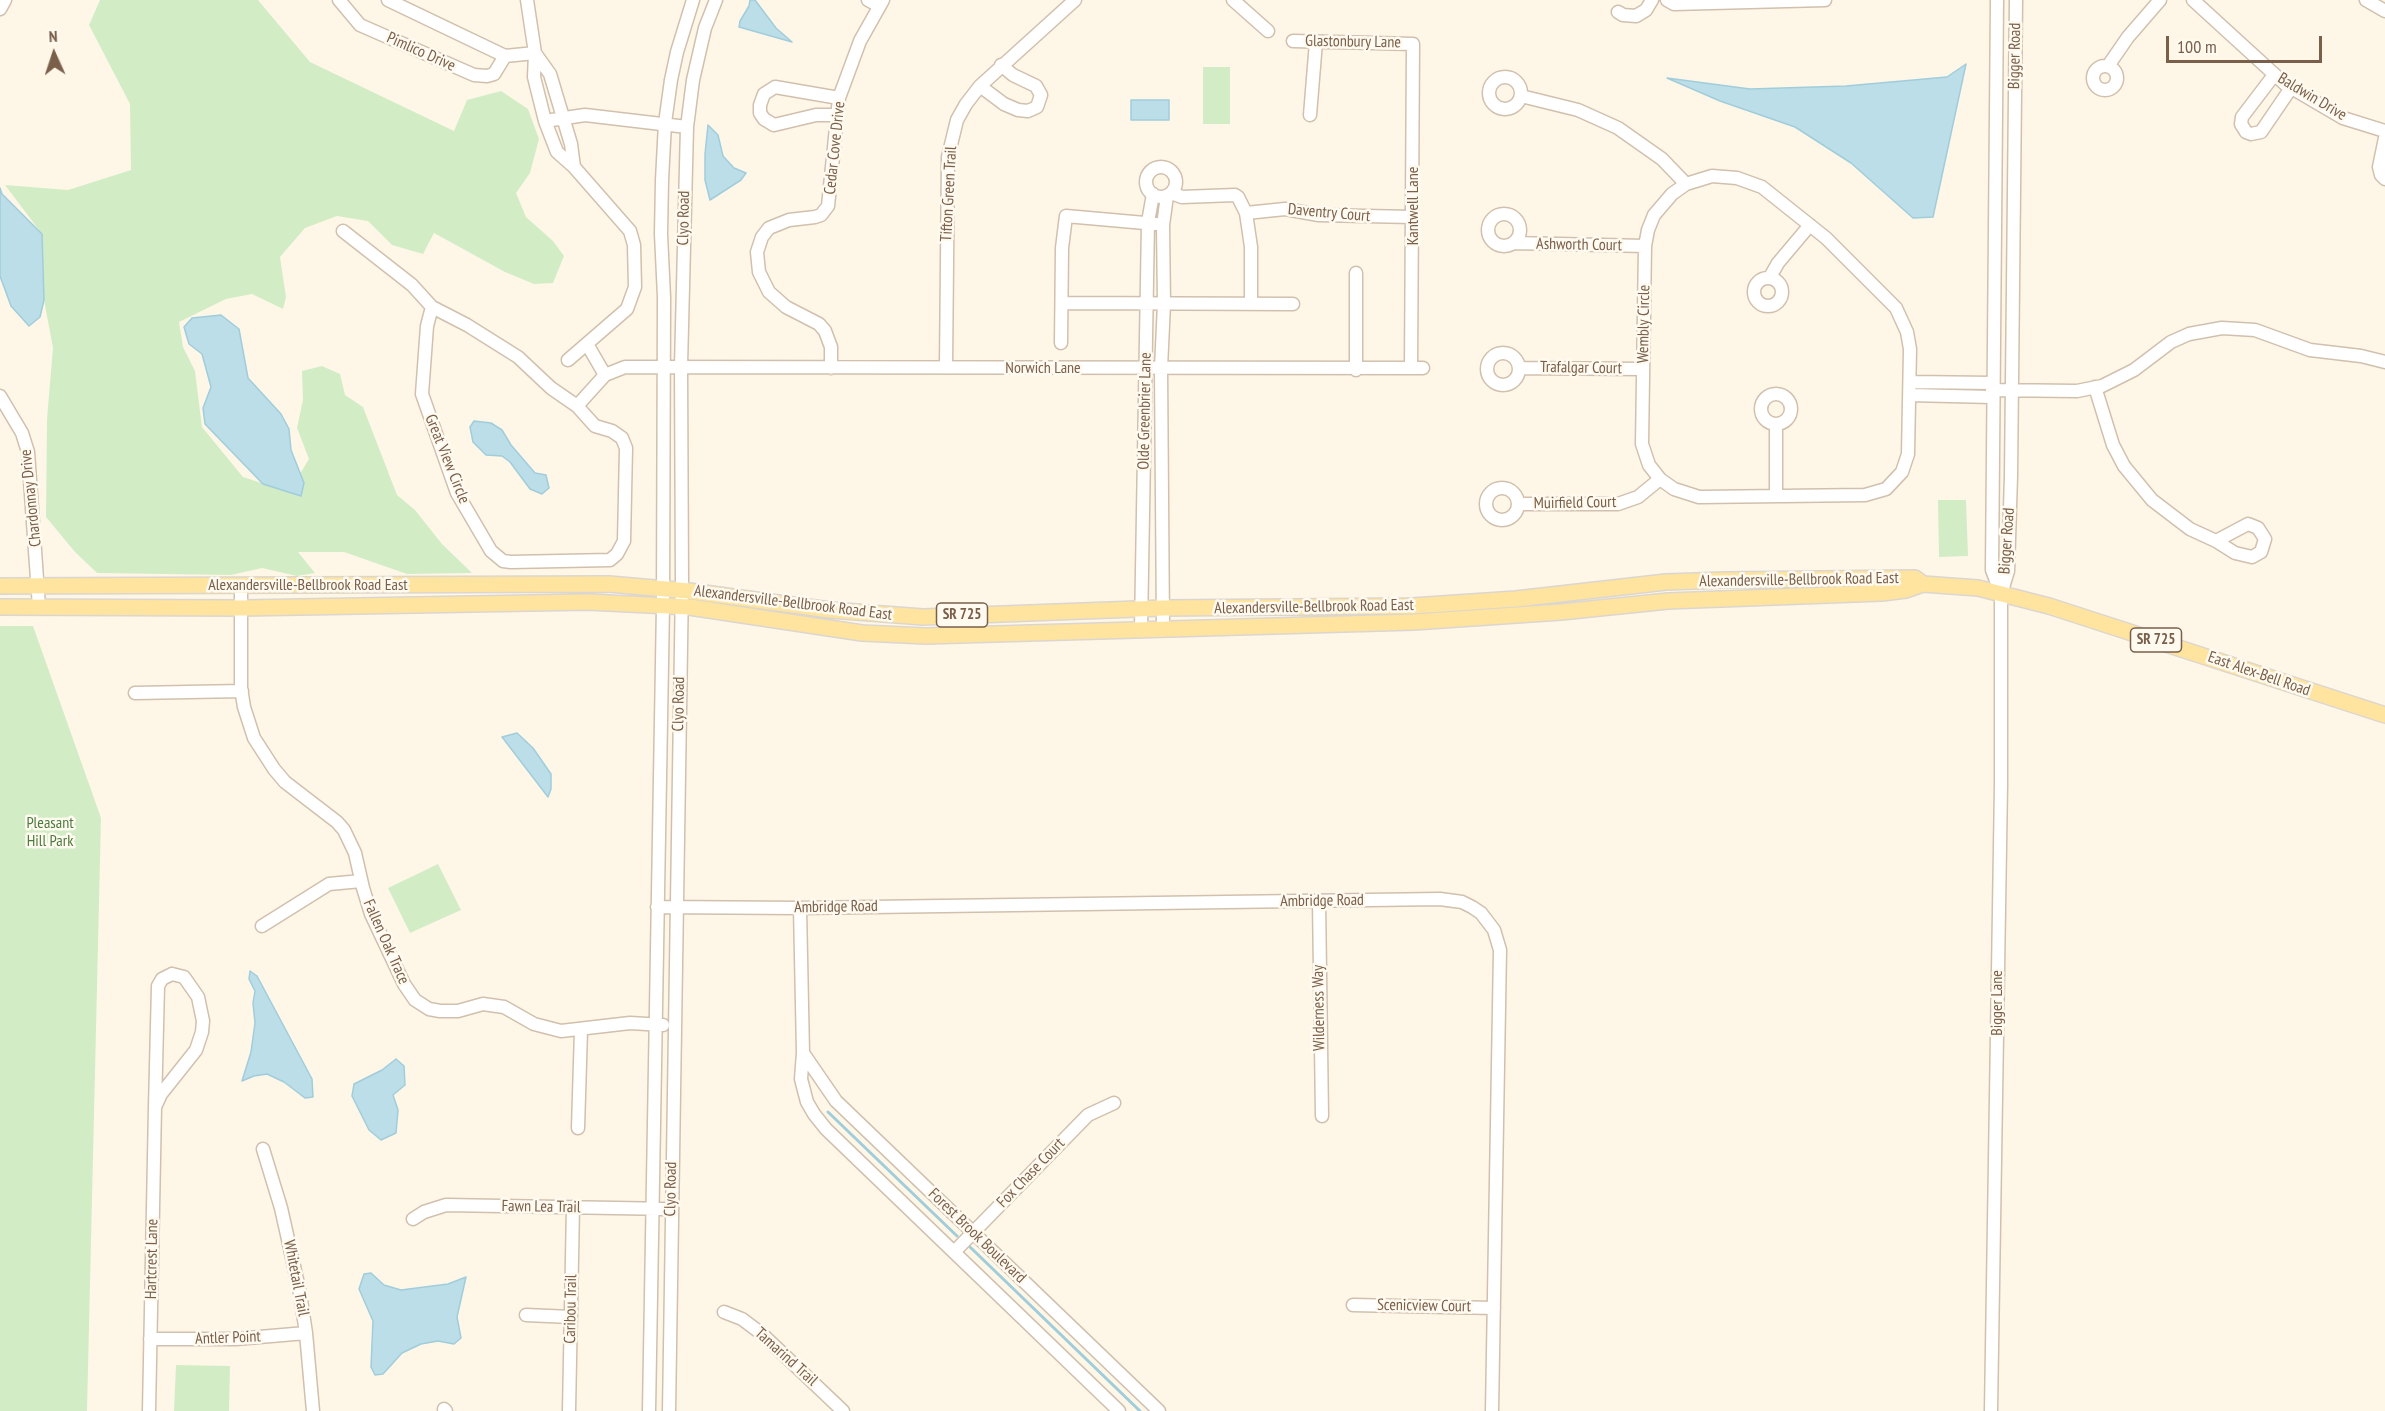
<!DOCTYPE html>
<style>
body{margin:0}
#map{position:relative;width:2385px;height:1411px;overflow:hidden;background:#fef7e8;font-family:"PT Sans Narrow",sans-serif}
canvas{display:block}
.north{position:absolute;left:24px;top:24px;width:60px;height:60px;-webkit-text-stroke:4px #fffaf0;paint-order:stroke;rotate:357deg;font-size:16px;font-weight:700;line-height:24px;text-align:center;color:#7a604a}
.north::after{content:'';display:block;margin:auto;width:21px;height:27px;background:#7a604a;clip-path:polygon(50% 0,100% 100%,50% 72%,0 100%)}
.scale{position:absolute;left:2166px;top:36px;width:156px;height:27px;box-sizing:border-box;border:3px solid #7a604a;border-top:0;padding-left:8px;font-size:18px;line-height:21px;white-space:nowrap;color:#7a604a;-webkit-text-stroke:4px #fffaf0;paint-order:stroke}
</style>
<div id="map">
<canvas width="2385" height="1411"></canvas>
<div class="north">N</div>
<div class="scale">100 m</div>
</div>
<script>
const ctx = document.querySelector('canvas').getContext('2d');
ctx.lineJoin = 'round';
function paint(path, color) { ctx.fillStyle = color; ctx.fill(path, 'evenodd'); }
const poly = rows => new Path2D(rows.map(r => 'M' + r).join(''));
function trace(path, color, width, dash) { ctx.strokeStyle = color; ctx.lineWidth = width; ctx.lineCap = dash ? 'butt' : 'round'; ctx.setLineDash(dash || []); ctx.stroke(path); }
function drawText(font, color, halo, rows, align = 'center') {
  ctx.font = font + ' "PT Sans Narrow",sans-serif'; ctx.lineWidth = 5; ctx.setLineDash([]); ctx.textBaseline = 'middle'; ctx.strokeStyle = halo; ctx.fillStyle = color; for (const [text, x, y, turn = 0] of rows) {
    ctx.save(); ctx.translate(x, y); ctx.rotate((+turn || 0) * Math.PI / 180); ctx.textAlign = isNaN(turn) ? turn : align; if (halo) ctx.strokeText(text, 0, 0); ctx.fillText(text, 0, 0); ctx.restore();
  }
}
paint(poly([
 [100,0,258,0,310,62,454,131,467,100,501,91,528,109,539,139,530,173,516,193,526,217,553,241,564,256,553,283,534,284,505,272,434,233,423,254,392,245,368,221,337,216,305,228,280,257,286,297,283,309,252,294,226,299,179,322,183,347,195,371,202,427,243,477,289,492,309,459,297,428,303,400,302,371,322,366,340,374,345,395,363,407,397,495,415,510,442,544,472,573,407,574,344,552,298,552,315,573,297,576,262,568,231,575,97,573,75,552,46,517,47,419,53,348,44,300,42,234,5,185,68,190,131,170,130,104,89,25],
 [1203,67,1230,67,1230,124,1203,124],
 [1938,500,1966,500,1968,556,1939,557],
 [0,626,33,626,101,818,87,1411,0,1411],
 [438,864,461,910,410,933,388,888],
 [176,1365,230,1366,229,1411,174,1411]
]), '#d2edc5');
const water = poly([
 [750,0,755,0,776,28,792,42,739,27,740,21,749,6,750,0],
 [1966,64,1933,217,1913,218,1851,163,1795,127,1720,101,1667,78,1750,89,1846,86,1947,77,1966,64],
 [1131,100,1169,100,1169,120,1131,120,1131,100],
 [708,125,718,135,723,156,734,168,746,173,741,180,710,200,705,180,705,154,708,125],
 [0,188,2,194,42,234,44,300,40,317,29,326,11,306,0,276,0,188],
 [221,315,239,329,248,378,281,414,289,429,291,450,304,483,301,496,263,484,205,424,203,408,211,387,202,354,189,344,184,327,192,318,221,315],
 [474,421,491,423,502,430,511,445,535,473,546,475,549,488,542,494,530,489,510,462,502,456,486,455,473,442,470,427,474,421],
 [517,733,533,748,551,774,551,789,548,797,502,737,517,733],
 [250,971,257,976,312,1079,313,1097,305,1098,284,1082,267,1074,254,1076,242,1081,251,1052,255,1023,253,1003,255,991,249,979,250,971],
 [396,1059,404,1066,405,1085,393,1095,398,1110,396,1133,381,1140,369,1130,352,1096,354,1084,382,1070,396,1059],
 [371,1273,384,1285,401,1290,448,1284,466,1277,457,1317,461,1338,454,1344,438,1341,421,1344,402,1353,383,1374,375,1375,371,1367,373,1321,359,1289,364,1274,371,1273]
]);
paint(water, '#bbdee9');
trace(water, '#a1cddb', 1.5);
trace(poly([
 [828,1112,957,1236],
 [970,1247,1140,1411]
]), '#a1cddb', 3);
const minor = poly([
 [339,0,360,25,474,75,487,76,494,74,505,56],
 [388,0,505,56,535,53],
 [527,0,535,53,534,77,545,121,557,152,574,167,630,231,634,245,635,287,627,309,568,360],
 [868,0,879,6],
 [1233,0,1268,31],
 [1667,0,1674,4,1825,0],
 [1997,0,1992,570,2001,594],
 [2193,0,2285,84,2343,118,2385,131],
 [2366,0,2385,11],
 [0,9,5,0],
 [1618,12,1623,15,1636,16,1646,10,1652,0],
 [1293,41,1413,44,1411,368],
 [535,53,550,74,571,144,574,167],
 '2093 78a12 12 0 1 1 24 0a12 12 0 1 1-24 0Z',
 [2108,66,2128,37,2160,0],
 [2274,75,2242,117,2241,124,2246,132,2251,134,2261,132,2291,88],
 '1489 93a16 16 0 1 1 32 0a16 16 0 1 1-32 0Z',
 [980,86,1004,104,1018,110,1028,111,1037,107,1041,95,1036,86,1013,75,1001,65],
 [1521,96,1578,110,1618,128,1662,159,1686,184],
 [836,115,816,115,774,125,764,119,760,113,760,105,764,94,775,87,839,98],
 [1310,115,1316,42],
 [545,121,585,115,687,127],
 [2385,138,2379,167,2381,175,2385,179],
 '1146 182a15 15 0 1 1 30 0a15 15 0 1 1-30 0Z',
 [1712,176,1737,178,1762,187,1826,238,1896,308,1907,332,1910,349,1908,454,1902,472,1886,489,1865,495,1699,497,1674,489,1660,479,1649,465,1642,444,1645,246,1648,230,1654,215,1672,194,1686,184,1712,176],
 [1171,193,1182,197,1235,195,1238,197,1246,213,1251,247,1251,304],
 [1246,213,1285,209,1319,215,1412,217],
 '1488 230a16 16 0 1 1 32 0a16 16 0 1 1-32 0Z',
 [343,231,412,285,432,307,467,325,518,357,551,388,577,406,595,426,612,431,622,438,626,448,624,541,617,554,610,560,511,562,503,561,491,551,457,493,422,394,427,326,432,307],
 [1514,243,1645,246],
 [1770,277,1778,263,1810,225],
 '1754 292a14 14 0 1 1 28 0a14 14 0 1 1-28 0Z',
 [1063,303,1293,304],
 [1061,343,1062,248,1066,216,1156,224],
 [587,344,605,375],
 '1487 369a16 16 0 1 1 32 0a16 16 0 1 1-32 0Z',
 [946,367,948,157,957,120,966,104,980,86,1075,0],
 [831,368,831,347,825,331,819,324,786,307,769,292,759,272,757,252,762,237,769,228,789,220,815,217,821,215,828,206,839,98,860,41,883,0],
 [1519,368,1643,369],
 [1356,370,1356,273],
 [1911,382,1993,383],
 [2095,387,2113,445,2124,466,2152,500,2190,529,2216,541,2235,553,2252,557,2261,552,2265,539,2258,528,2248,524,2216,541],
 [1992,390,2077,391,2102,386,2134,370,2171,342,2189,334,2222,328,2255,330,2310,350,2361,356,2385,362],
 '1761 409a15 15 0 1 1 30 0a15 15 0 1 1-30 0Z',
 [1910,395,1992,397],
 [0,396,22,433,28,452,39,607],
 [577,406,605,375,625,367,1423,368],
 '1486 504a16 16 0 1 1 32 0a16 16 0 1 1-32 0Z',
 [1776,494,1776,424],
 [1518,504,1618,504,1638,497,1660,479],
 [241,585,241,688,244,707,254,738,274,769,285,782,337,822,344,830,355,853,363,888,371,914,404,984,415,1000,429,1009,440,1011,458,1011,483,1004,504,1007,534,1024,561,1031,630,1023,663,1025],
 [1163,628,1161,368,1164,304,1163,225,1167,196],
 [1141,629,1148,222,1153,194],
 [135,693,242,691],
 [1319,901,1322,1116],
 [657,907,800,908,1440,899,1462,902,1472,907,1481,913,1494,930,1500,950,1492,1411],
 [800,908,803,1053,801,1079,807,1102,814,1114,826,1129,1119,1411],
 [262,926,329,884,361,881],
 [172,974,184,977,198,997,203,1021,202,1032,196,1050,161,1094,155,1107,158,986,162,979,172,974],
 [803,1053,836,1101,1159,1411],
 [578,1128,581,1030],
 [263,1149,281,1208,300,1293,306,1333,313,1411],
 [413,1219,424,1212,446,1205,671,1209],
 [954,1252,1088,1115,1114,1103],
 [1353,1305,1494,1308],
 [724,1312,742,1319,762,1334,843,1411],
 [526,1315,571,1317],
 [150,1339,236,1339,306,1333],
 [444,1409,446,1411],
 [149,1411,155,1107],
 [569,1411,573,1207],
 [649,1411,663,605,664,297,661,234,662,180,665,123,671,80,677,52,693,0],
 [669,1411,682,583,681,366,687,127,693,80,705,28,716,0],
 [1991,1411,2001,784,2001,594,2008,571,2011,476,2016,0]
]);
const major = poly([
 [0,586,609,584,689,591,830,610,923,617,1163,608,1412,606,1516,599,1666,582,1725,580,1915,578,1923,584],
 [0,607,243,608,588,602,689,607,862,633,926,636,1414,622,1561,612,1668,601,1882,593,1906,590,1923,584,1978,588,2049,606,2385,715]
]);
trace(minor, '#d1c0ad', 15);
trace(major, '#dcd6d0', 18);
trace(minor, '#fff', 12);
trace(major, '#fee49e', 15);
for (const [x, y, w] of [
 [962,615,51],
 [2156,640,51]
]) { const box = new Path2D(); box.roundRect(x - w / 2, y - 12, w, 24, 4.5); ctx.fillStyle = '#fffaf0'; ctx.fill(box); trace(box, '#7a604a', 1.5); }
drawText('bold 15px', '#7a604a', null, [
 ["SR 725",962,615],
 ["SR 725",2156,640]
]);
drawText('16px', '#7a604a', '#fffaf0', [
 ["Glastonbury Lane",1353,42,1],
 ["Pimlico Drive",421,52,24],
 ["Bigger Road",2015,56,-89],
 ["Baldwin Drive",2312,97,31],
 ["Cedar Cove Drive",835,148,-84],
 ["Tifton Green Trail",949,194,-87],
 ["Kantwell Lane",1413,206,-90],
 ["Daventry Court",1329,213,5],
 ["Clyo Road",684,218,-89],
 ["Ashworth Court",1579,245,1],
 ["Wembly Circle",1644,324,-89],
 ["Norwich Lane",1043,368],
 ["Trafalgar Court",1581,368,1],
 ["Olde Greenbrier Lane",1145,411,-89],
 ["Great View Circle",447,459,68],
 ["Chardonnay Drive",31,498,-96],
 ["Muirfield Court",1575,503,-1],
 ["Bigger Road",2007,541,-86],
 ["Alexandersville-Bellbrook Road East",1799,580,-1],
 ["Alexandersville-Bellbrook Road East",308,585],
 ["Alexandersville-Bellbrook Road East",793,603,7],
 ["Alexandersville-Bellbrook Road East",1314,607,-1],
 ["East Alex-Bell Road",2259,674,19],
 ["Clyo Road",679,704,-89],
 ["Ambridge Road",1322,901,-1],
 ["Ambridge Road",836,907,-1],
 ["Fallen Oak Trace",386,942,66],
 ["Bigger Lane",1997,1003,-90],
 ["Wilderness Way",1319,1008,-91],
 ["Fox Chase Court",1031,1173,-46],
 ["Clyo Road",671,1189,-89],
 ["Fawn Lea Trail",541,1207,1],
 ["Forest Brook Boulevard",977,1236,44],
 ["Hartcrest Lane",152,1259,-89],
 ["Whitetail Trail",296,1278,79],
 ["Scenicview Court",1424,1306,1],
 ["Caribou Trail",571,1309,-89],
 ["Antler Point",228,1338,-2],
 ["Tamarind Trail",786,1357,42]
]);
drawText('16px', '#4b7a3e', '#fffaf0', [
 ["Pleasant",50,823],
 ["Hill Park",50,841]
]);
</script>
